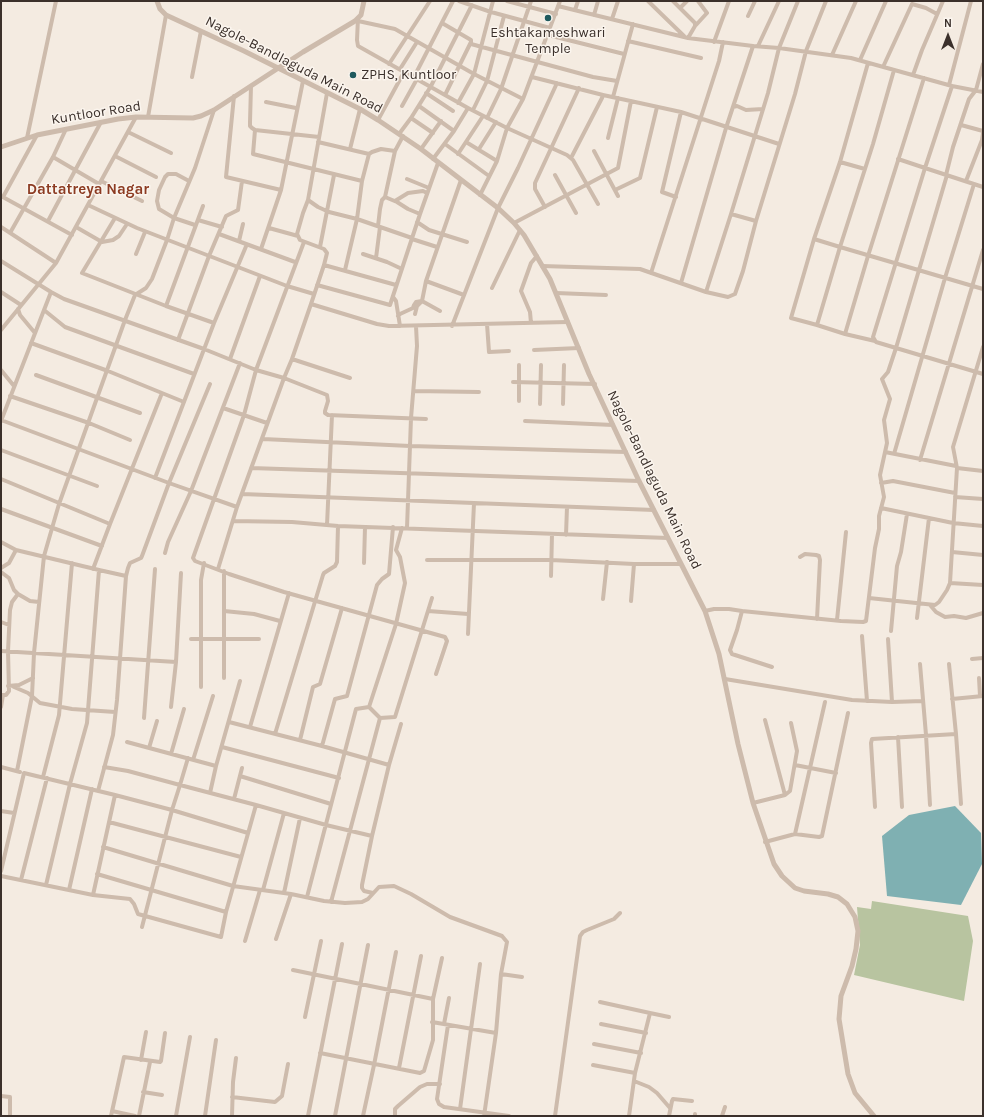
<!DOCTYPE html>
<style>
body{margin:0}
#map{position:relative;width:984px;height:1117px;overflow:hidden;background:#f4ebe1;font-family:Karla,sans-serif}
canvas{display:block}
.frame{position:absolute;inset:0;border:2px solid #3b302b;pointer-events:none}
.north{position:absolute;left:928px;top:16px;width:40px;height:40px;-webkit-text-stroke:3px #fbf5ee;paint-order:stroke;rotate:0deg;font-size:11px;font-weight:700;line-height:16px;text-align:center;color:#3b302b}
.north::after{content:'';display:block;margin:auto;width:14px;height:18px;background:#3b302b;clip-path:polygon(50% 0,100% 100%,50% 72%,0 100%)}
</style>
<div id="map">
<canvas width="984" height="1117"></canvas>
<div class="frame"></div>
<div class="north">N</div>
</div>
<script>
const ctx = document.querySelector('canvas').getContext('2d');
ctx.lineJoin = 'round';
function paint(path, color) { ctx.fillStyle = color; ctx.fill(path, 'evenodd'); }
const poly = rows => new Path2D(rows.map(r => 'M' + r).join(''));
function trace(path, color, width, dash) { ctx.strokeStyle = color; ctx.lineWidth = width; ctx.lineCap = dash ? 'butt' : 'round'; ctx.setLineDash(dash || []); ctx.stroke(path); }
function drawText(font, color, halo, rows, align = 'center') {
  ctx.font = font + ' Karla,sans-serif'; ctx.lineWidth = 3; ctx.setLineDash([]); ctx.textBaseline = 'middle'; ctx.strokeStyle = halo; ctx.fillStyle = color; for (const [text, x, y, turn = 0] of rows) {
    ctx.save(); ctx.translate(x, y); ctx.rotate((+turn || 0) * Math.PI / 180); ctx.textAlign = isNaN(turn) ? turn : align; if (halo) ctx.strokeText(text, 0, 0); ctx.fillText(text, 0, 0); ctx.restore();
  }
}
paint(poly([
 [872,901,968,916,973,941,964,1001,854,975,860,945,857,907,871,909]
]), '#b8c4a0');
paint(poly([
 [955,806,981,833,982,864,961,905,887,896,882,836,909,815]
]), '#7fb0b2');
trace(poly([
 [459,1,491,12,550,28],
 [507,1,556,14],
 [648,1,684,36],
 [673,1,695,23,695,26,688,38],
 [558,6,688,38,753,46,779,48,851,58,952,86,983,92],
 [680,8,687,1],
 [575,10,578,1],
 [594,15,598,1],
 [748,16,755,1],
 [358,18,357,40,358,46,468,108,507,128,567,155,573,160,598,204],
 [612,19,618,1],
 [358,21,395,29,474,74,523,99],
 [442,23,471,40,471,42,445,95],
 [696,25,707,13,698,1],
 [548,35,624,54],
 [628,41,701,58],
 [714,42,729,1],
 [471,44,593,77,617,81],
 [758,46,779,1],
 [832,55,856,1],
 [860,60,886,1],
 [389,64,430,1],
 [883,67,912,4,926,8,937,14],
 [400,69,417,42],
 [894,70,873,144,840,247,983,289],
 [913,75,922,50,943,1],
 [192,77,201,31],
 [414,77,453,1],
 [532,77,603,95,602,98,571,158],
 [949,85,971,1],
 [251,86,250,122,250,126,252,128,255,130,319,137],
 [327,93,308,200,303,213,297,234,300,240,324,249,327,253,324,265,311,304,377,324,389,326,568,322],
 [426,93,453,111],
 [603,95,681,112,779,144],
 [234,96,226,177,281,190],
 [613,97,633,24],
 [266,102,296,108],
 [458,103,474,74,493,1],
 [402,106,417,79],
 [419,106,454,131],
 [733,107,737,106,746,110,763,109],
 [473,110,487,81,504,16],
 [148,117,166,15],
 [411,118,433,133],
 [487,118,501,89,531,1],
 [378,120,404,72],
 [961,125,983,131],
 [255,130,253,154,362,181],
 [128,132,171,153],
 [399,134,411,118,431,86,472,5],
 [27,138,56,1],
 [608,138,618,98],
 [318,142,369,154],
 [466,142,497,161],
 [445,144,489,176],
 [350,149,360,109],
 [421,149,441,121],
 [479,149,496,122],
 [395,151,385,197,397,202,408,209,420,214],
 [594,151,618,196],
 [458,154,483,116],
 [115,156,156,177],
 [53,157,99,184],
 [433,159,454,131,468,108],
 [898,159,925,168,952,86],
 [840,162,865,169],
 [555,175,576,213],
 [946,175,953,147,969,99,976,90,983,64],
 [407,179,429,188],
 [101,181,142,201],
 [189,181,176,174,168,174,165,177,159,190,157,201,159,209,174,218,195,225],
 [966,181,982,140,983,133],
 [983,187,925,168,873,337,876,342,983,374],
 [615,190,640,178,657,107],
 [480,195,497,161,507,128,523,99,560,1],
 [1,196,72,235],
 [3,197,37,135],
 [676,197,662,192,681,112],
 [308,200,318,207,329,212,357,219,412,238],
 [395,201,408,193,423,191,427,193],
 [88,205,137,228,287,286,314,294],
 [545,207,535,189,535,183,579,88],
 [731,214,756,221],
 [115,218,82,273,166,306,203,206],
 [198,220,222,227],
 [48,221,101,122],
 [417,222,429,230,467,242],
 [514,223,618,168,631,101],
 [378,226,380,209,382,200,385,197],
 [1,227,56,263],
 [76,227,102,242,113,240,119,236,127,224],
 [269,228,298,236],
 [10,233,53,157,66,129],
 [219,234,295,262],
 [412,239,437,247],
 [814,239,840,247,817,325,845,334,868,256,924,78],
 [239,241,243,224],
 [304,242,256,370,244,415,193,558,195,561,229,574,284,592,445,637,447,641,436,674],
 [320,247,334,175],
 [261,249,281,190,303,81],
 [136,254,145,232],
 [363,254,387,262,402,269],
 [376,258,380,227],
 [1,261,51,292,64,299,204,349,256,370,284,378,292,359],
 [324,265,396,285],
 [542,266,640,269,706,292,728,297,735,294,743,271,756,221,795,94,806,51,826,1],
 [345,270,357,219,362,181,369,154,372,152,381,149,395,151,403,136],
 [651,273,719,61,723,42],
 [426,281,464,295],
 [681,283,726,128,753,46],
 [317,285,390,305,420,214,438,163],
 [492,288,520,230],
 [1,292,21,305],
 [706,292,731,214,768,93,779,48,798,1],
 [556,293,606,295],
 [393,297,396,301,400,326],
 [311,304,292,359,350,378],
 [166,306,214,323],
 [18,309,20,315,35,333],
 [44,310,65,327,194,374],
 [415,314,417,306,422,301,426,281,461,180],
 [398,316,400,314,413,308,414,305,416,302,422,301,440,311],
 [531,323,530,312,521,291,531,263,537,256],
 [487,324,489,352,509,351],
 [817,325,791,318,814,239,840,162,868,63],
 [452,326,498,208,518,168,557,83],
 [1,330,56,263,136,117],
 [845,334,875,341],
 [178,340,209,256,226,216,238,210,242,181],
 [31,343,108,371,184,402],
 [534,350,579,348],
 [230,359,260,276],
 [1,370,14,386],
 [36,375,140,413],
 [513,382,595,384],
 [414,391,479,392],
 [10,396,89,423,130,440],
 [519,401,519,365],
 [540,404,541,365],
 [563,404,564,365],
 [223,408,267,423],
 [1,420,169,483,237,507],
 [1,421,51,292],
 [525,421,613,425],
 [263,439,410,446,626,452],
 [1,450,97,486],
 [885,452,956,466],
 [894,454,945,278,974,184],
 [920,460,983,250],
 [251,468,639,481],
 [957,468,983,471],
 [155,478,214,323,247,244],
 [1,479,110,524,162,393],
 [881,483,893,481,955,493],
 [242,494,654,510],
 [955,497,983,499],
 [881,508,953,523,983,526],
 [1,509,102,546],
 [233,521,292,522,338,526,668,538],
 [327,525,332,415],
 [407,528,411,418,417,346,416,326],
 [566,535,567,507],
 [1,542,16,550,99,570,126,576],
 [952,552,983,555],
 [165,553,168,542,191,491,240,363],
 [800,557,805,554,816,555,819,556,820,560,817,619],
 [427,560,551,560,634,564,681,564],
 [364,563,365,527],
 [1,568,9,563,16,550],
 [93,569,110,524],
 [218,569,237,507,284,378,327,395,328,401,325,411,325,413,328,415,426,419],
 [224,571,224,678],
 [1,572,9,578,14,590,18,594,30,601,39,602],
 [551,576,552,534],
 [950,583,983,585],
 [869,598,935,605,939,602,947,590,950,583,957,468,953,447,983,347],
 [603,599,607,562],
 [631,601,634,564],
 [930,605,936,612,945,617,954,616,966,618,983,613],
 [224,611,254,614,280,621],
 [428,611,468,614],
 [705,611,714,609,729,609,742,611,841,621,863,622,866,621,875,548,879,529,879,516,884,497,880,475,887,443,884,420,890,399,882,379,888,372,896,348,947,175],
 [742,611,737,630,730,650,732,654,772,667],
 [917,618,929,518],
 [837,620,846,532],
 [1,622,9,625],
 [891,631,897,566,901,552,907,514],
 [468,634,474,503],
 [862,636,867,701],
 [191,639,259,639],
 [888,639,892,702],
 [1,651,176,662],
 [972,659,983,658],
 [920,664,926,735,930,805],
 [949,664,956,734,961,804],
 [979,678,980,696],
 [725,679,852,700,892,702,923,701],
 [8,686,19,685,33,678],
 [14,687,28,693,40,703,72,709,115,712],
 [201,687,201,580,204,563],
 [1,695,6,695,9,691,8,651,10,610,12,602,18,594],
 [952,699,983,696],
 [1,707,3,695],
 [171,707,176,662,181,573],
 [369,707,380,718],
 [144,718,155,569],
 [380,718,395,717,432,598],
 [765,720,785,795],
 [229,722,322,746,389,765],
 [250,727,289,593],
 [275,734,323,575,324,573,335,566,337,562,338,526],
 [898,737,902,807],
 [300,740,313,687,320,684,342,608],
 [127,742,216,766],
 [322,746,335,699,347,696,377,585,382,579,389,574,393,527],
 [222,747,339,778],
 [149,748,157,721],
 [171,754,184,709],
 [193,760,213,696],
 [795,765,836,773],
 [1,767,20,772],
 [104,767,128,771,180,785,188,758],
 [17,771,32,696,34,653,44,556,59,504,125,320,135,295,146,288,152,279,167,240,174,218,195,168,214,110],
 [240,776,331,804],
 [43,777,59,715,72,563],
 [98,791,113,735,117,700,126,576,128,568,130,563,141,558,142,556,169,483,210,384],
 [210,793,216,766,240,681],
 [234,799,242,768],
 [753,803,785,795,790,791,797,751,791,723],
 [875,807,871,743,872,739,956,734],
 [1,811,14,813],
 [109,822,241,857],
 [795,834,825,702],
 [765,842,795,834,819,837,822,836,848,713],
 [103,847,233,886,291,894,324,901,345,903,362,902,368,899,379,887,394,886,411,894,450,917,502,936,507,942,501,974,496,1033,484,1116],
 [1,871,24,773,115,795,172,810,180,785,256,805,326,825,372,836],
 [97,874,226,912],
 [1,876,93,895,130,899,134,904,138,914,221,937,226,912,256,805],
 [21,880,47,778],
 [46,885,70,784,87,723,99,570],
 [69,890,92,789],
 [263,890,284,813],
 [284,893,300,818],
 [373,893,364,891,362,888,362,885,372,836,389,765,401,724],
 [93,895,115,795],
 [307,897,356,709,369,707,396,624,405,583,400,557,396,550,402,528],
 [331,902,380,718],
 [142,927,172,810,248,833],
 [276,939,291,894],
 [245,941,260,890],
 [293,970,433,999],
 [501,974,522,977],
 [600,1002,650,1013],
 [305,1017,321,941],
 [432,1022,496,1033],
 [444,1024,449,998],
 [601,1024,646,1033],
 [448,1025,437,1099,439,1104,444,1107,509,1116],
 [594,1044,641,1053],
 [320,1053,420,1073,424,1071,433,1040,433,999,442,958],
 [141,1060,146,1032],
 [593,1065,635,1073],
 [399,1068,421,956],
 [634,1081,649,1087,657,1093,670,1108],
 [143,1092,162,1095],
 [1,1096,10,1097,10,1116],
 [232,1097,275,1102,282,1096,288,1064],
 [460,1109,480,964],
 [112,1111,135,1116],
 [111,1116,124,1057,160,1062,161,1061,165,1033],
 [139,1116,150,1062],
 [176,1116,190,1037],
 [205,1116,216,1040],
 [232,1116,233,1082,236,1058],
 [308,1116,342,944],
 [335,1116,368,945],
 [363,1116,374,1065,396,952],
 [395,1116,395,1109,398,1106,420,1087,427,1084,440,1084],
 [555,1116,580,936,583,932,587,930,614,919,620,913],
 [629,1116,635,1073,650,1013,669,1017],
 [669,1116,672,1101,673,1099,692,1101],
 [695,1116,695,1114],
 [722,1116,725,1107]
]), '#cdbbac', 4);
trace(poly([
 [157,1,160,9,166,15,244,51,360,109,378,120,421,149,498,208,514,223,524,235,550,279,589,374,639,481,705,611,719,654,738,744,753,803,774,864,782,876,795,888,804,891,828,894,838,897,847,904,855,917,858,931,856,949,852,966,841,996,839,1019,848,1074,855,1093,874,1116],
 [1,147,37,135,118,119,136,117,193,118,201,116,214,110,303,52,355,21,361,15,364,1]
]), '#cdbbac', 5);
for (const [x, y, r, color] of [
 [548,18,4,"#1f5a5e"],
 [353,75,4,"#1f5a5e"]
]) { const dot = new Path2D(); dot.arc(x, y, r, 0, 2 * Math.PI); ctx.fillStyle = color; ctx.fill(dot); trace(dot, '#fbf5ee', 1.5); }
drawText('14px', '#3b302b', '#fbf5ee', [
 ["Eshtakameshwari",548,33],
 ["Temple",548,49],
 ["ZPHS, Kuntloor",361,75,"left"]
]);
drawText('14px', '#3b302b', '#fbf5ee', [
 ["Nagole-Bandlaguda Main Road",294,65,27],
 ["Kuntloor Road",96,113,-9],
 ["Nagole-Bandlaguda Main Road",654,480,64]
]);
drawText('bold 15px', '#8c3b22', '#fbf5ee', [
 ["Dattatreya Nagar",88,190]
]);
</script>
